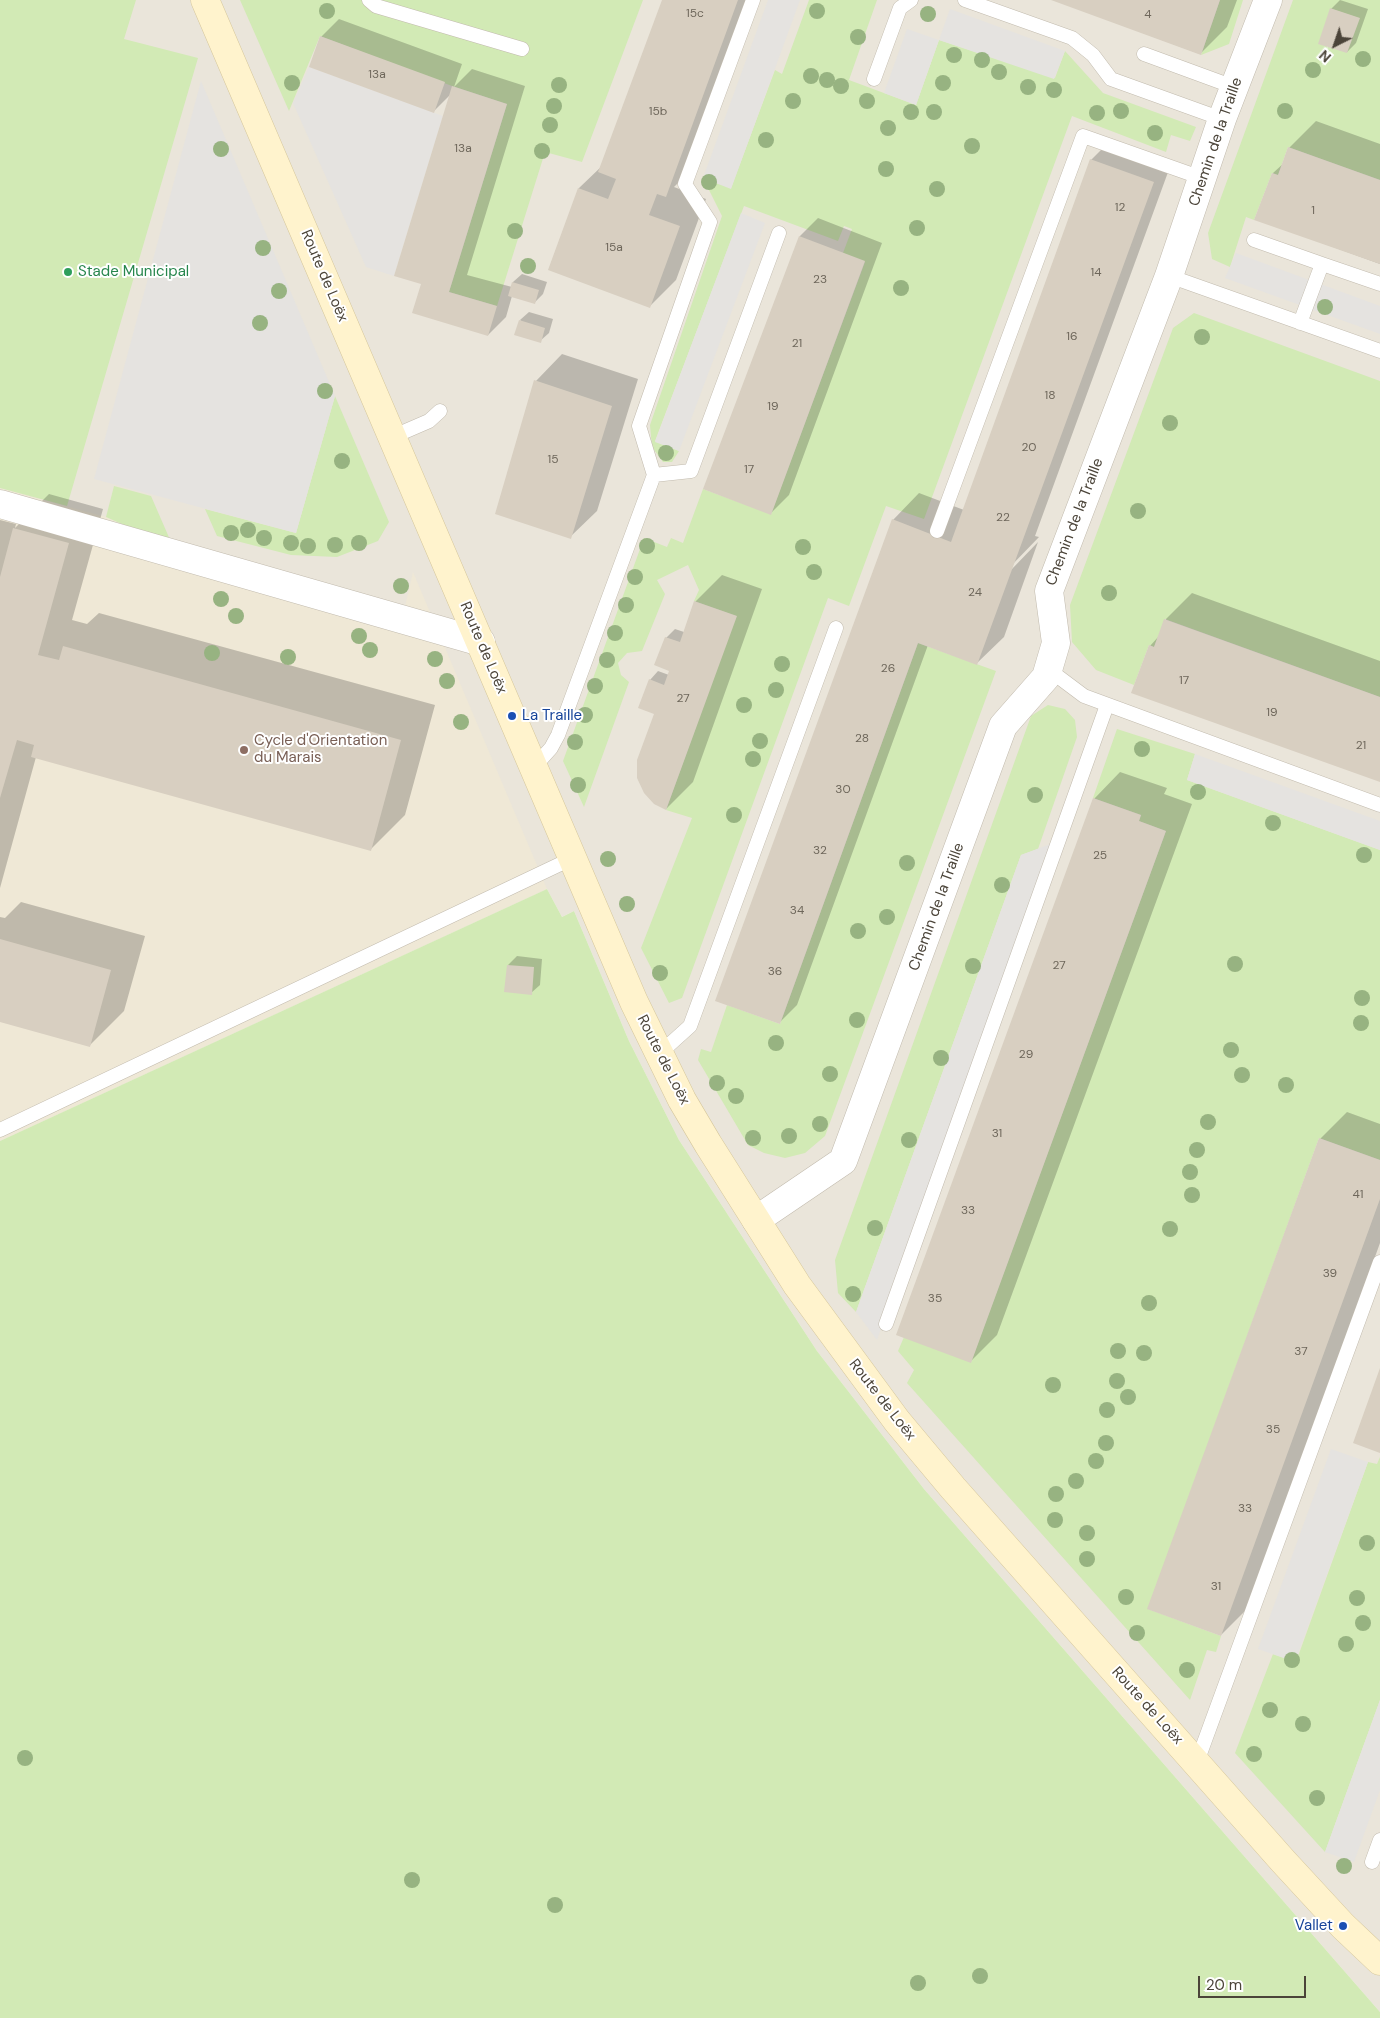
<!DOCTYPE html>
<meta charset="utf-8">
<style>
body{margin:0}
#map{position:relative;width:1380px;height:2018px;overflow:hidden;background:#f6f3ec;font-family:"DM Sans",sans-serif}
canvas{display:block}
.north{position:absolute;left:1310px;top:20px;width:50px;height:50px;-webkit-text-stroke:4px #fff;paint-order:stroke;rotate:221deg;font-size:14px;font-weight:700;line-height:20px;text-align:center;color:#4b4439}
.north::after{content:'';display:block;margin:auto;width:18px;height:22px;background:#4b4439;clip-path:polygon(50% 0,100% 100%,50% 72%,0 100%)}
.scale{position:absolute;left:1198px;top:1976px;width:108px;height:22px;box-sizing:border-box;border:2px solid #4b4439;border-top:0;padding-left:6px;font-size:15px;line-height:18px;white-space:nowrap;color:#4b4439;-webkit-text-stroke:4px #fff;paint-order:stroke}
</style>
<div id="map">
<canvas width="1380" height="2018"></canvas>
<div class="north">N</div>
<div class="scale">20 m</div>
</div>
<script>
const ctx = document.querySelector('canvas').getContext('2d');
ctx.lineJoin = 'round';
function paint(path, color) { ctx.fillStyle = color; ctx.fill(path, 'evenodd'); }
const poly = rows => new Path2D(rows.map(r => 'M' + r).join(''));
function trace(path, color, width, dash) { ctx.strokeStyle = color; ctx.lineWidth = width; ctx.lineCap = dash ? 'butt' : 'round'; ctx.setLineDash(dash || []); ctx.stroke(path); }
function drawText(font, color, halo, rows, align = 'center') {
  ctx.font = font + ' "DM Sans",sans-serif'; ctx.lineWidth = 4; ctx.setLineDash([]); ctx.textBaseline = 'middle'; ctx.strokeStyle = halo; ctx.fillStyle = color; for (const [text, x, y, turn = 0] of rows) {
    ctx.save(); ctx.translate(x, y); ctx.rotate((+turn || 0) * Math.PI / 180); ctx.textAlign = isNaN(turn) ? turn : align; if (halo) ctx.strokeText(text, 0, 0); ctx.fillText(text, 0, 0); ctx.restore();
  }
}
paint(poly([
 [0,0,1380,0,1380,2012,924,1489,817,1351,679,1140,629,1041,574,911,562,917,547,889,0,1141]
]), '#eae5da');
paint(poly([
 [0,488,106,517,165,543,404,611,413,572,547,889,0,1141]
]), '#efe8d6');
paint(poly([
 [0,0,136,0,124,39,198,58,67,506,0,488],
 [240,0,643,0,582,162,545,152,497,306,449,292,507,104,452,86,320,36,289,111],
 [809,0,877,0,849,80,916,105,939,40,1055,78,1065,51,1103,93,1196,127,1190,141,1171,135,1166,152,1072,116,924,519,886,506,849,606,828,598,682,998,669,1003,641,948,692,818,666,810,736,616,694,601,699,590,688,565,657,580,665,594,642,651,627,653,618,663,621,675,629,682,584,807,563,761,644,538,667,547,671,538,683,543,703,489,771,514,865,262,843,253,852,229,844,226,838,241,744,206,655,441,679,451,672,462,663,462,652,447,650,425,722,216,703,178,731,188,775,70,782,74],
 [1220,0,1243,0,1229,44,1201,55],
 [1293,0,1380,0,1380,180,1288,147,1278,175,1272,173,1254,220,1246,217,1230,267,1212,259,1208,233],
 [1194,313,1380,381,1380,697,1165,619,1154,647,1149,645,1134,685,1096,670,1072,642,1070,605,1173,328],
 [335,396,389,522,378,541,337,557,291,555,217,536,205,509,296,533],
 [114,486,151,496,171,542,165,543,106,517],
 [918,643,996,671,825,1136,805,1153,785,1158,764,1153,748,1145,698,1060,701,1049,711,1052,727,1005,780,1024],
 [1048,705,1065,709,1075,720,1077,737,1038,849,1021,855,856,1312,838,1293,835,1260,1031,716],
 [1117,729,1195,754,1187,780,1380,850,1380,1160,1319,1138,1148,1609,1221,1636,1216,1652,1207,1650,1190,1700,907,1383,914,1370,898,1351,904,1337,971,1362,1166,831,1139,821,1141,815,1093,798],
 [547,889,562,917,574,911,629,1041,679,1140,817,1351,924,1489,1380,2012,1380,2018,0,2018,0,1141],
 [1380,1457,1380,1700,1325,1852,1235,1753,1273,1654,1296,1662,1368,1462,1377,1464]
]), '#d2eab5');
paint(poly([
 [768,0,800,0,731,189,703,178],
 [950,9,1065,51,1054,79,939,40,916,105,884,93,907,29,939,40],
 [309,67,443,116,394,276,366,267,293,103],
 [201,81,335,396,296,533,94,479],
 [741,213,765,223,679,451,655,442],
 [1236,253,1380,306,1380,334,1225,278],
 [1195,754,1380,821,1380,850,1187,780],
 [1053,843,877,1340,856,1312,1021,855],
 [1331,1449,1368,1462,1295,1662,1258,1649],
 [1380,1700,1380,1790,1354,1862,1325,1852]
]), '#e5e3e0');
paint(poly([
 [663,0,748,0,692,169,674,187,706,199,676,280,650,306,549,269,579,188,602,166],
 [1054,0,1237,0,1227,27,1200,54],
 [1340,0,1368,9,1356,43,1347,52,1331,9],
 [339,19,462,64,454,87,472,69,525,86,467,275,512,287,513,282,522,274,547,282,543,294,534,303,512,296,506,317,488,335,423,283,452,93,433,112,321,37],
 [1316,121,1380,144,1380,264,1256,219,1273,173,1284,163,1289,148],
 [1109,142,1171,164,1035,536,1039,537,1009,568,1011,570,1038,542,1004,637,977,663,928,645,797,1005,780,1022,893,520,919,493,964,510,1091,160],
 [818,218,882,243,789,495,771,513,705,489,800,236],
 [529,312,553,319,549,333,540,341,520,320],
 [562,354,638,379,597,511,570,537,536,381],
 [49,494,103,509,72,620,87,624,99,613,435,705,405,815,371,849,36,757,0,888,0,520,16,524,15,528],
 [722,575,762,589,693,782,666,809,650,680,658,671,669,675,672,666,666,638,675,629,684,632,695,602],
 [1192,593,1380,661,1380,781,1150,646,1159,636,1166,619],
 [1120,772,1167,788,1164,794,1192,804,997,1335,971,1361,1094,799],
 [21,902,145,936,124,1011,89,1046,0,1021,0,917,5,918],
 [517,956,542,959,540,985,531,993,508,965],
 [1347,1112,1380,1124,1380,1243,1248,1608,1221,1635,1320,1139]
]), '#0003');
paint(poly([
 [662,0,738,0,666,197,657,194,649,215,680,226,650,308,548,270,578,188,608,199,616,179,598,172],
 [1051,0,1220,0,1201,55],
 [1330,8,1360,18,1347,53,1318,44],
 [320,36,445,82,434,113,309,67],
 [452,86,507,104,449,292,497,306,488,336,412,313,421,284,394,276],
 [1288,147,1380,180,1380,264,1254,220,1272,173,1278,175],
 [1090,159,1154,182,977,665,918,643,780,1024,715,1001,892,519,951,542],
 [799,236,865,261,771,515,703,489],
 [512,282,539,290,535,304,508,296],
 [519,320,545,328,541,343,514,335],
 [534,380,612,406,571,539,495,514],
 [13,528,69,543,38,655,59,660,63,646,401,740,371,851,31,757,34,745,17,740,0,798,0,577],
 [694,601,737,616,666,810,654,804,644,793,637,778,637,760,654,714,638,708,649,679,664,685,669,671,654,665,665,637,680,642],
 [1164,619,1380,697,1380,782,1131,693,1149,645,1154,647],
 [1093,798,1141,815,1139,821,1166,831,971,1363,896,1335],
 [0,939,111,970,90,1047,0,1022],
 [507,965,534,967,532,995,504,992],
 [1319,1138,1380,1160,1380,1199,1221,1636,1147,1609],
 [1380,1368,1380,1453,1353,1443]
]), '#d8cfc1');
const lane = poly([
 [369,0,376,6,522,49],
 [965,0,1072,38,1093,55,1111,79,1222,119],
 [1144,54,1234,87],
 [874,79,900,8,911,0],
 [1254,240,1322,264],
 [1169,276,1380,351],
 [1300,323,1322,264,1380,284],
 [392,437,429,421,440,411],
 [654,475,691,471,779,233],
 [937,531,1083,136,1202,178],
 [1048,669,1084,696,1380,805],
 [534,767,551,748,558,735,654,475,639,426,710,222,685,184,753,0],
 [659,1054,690,1026,836,628],
 [0,1130,573,858],
 [886,1324,1107,705],
 [1197,1762,1380,1262],
 [1372,1862,1380,1840]
]);
const street = poly([
 [0,504,481,642],
 [756,1220,843,1161,1003,726,1046,677,1056,643,1049,591,1169,276,1222,119,1268,0]
]);
const secondary = poly([
 [205,0,634,1002,682,1100,708,1144,797,1285,897,1421,953,1488,1283,1861,1343,1926,1380,1961]
]);
trace(lane, '#c2bbae', 15);
trace(street, '#c2bbae', 29);
trace(secondary, '#d6c79b', 29);
trace(lane, '#fff', 14);
trace(street, '#fff', 28);
trace(secondary, '#fff3cd', 28);
ctx.fillStyle = '#97b381';
for (const [x, y] of [
 [327,11],
 [817,11],
 [928,14],
 [858,37],
 [954,55],
 [1363,59],
 [982,60],
 [1313,70],
 [999,72],
 [811,76],
 [827,80],
 [292,83],
 [943,83],
 [559,85],
 [841,86],
 [1028,87],
 [1054,90],
 [793,101],
 [867,101],
 [554,106],
 [1121,111],
 [1285,111],
 [911,112],
 [934,112],
 [1097,113],
 [550,125],
 [888,128],
 [1155,133],
 [766,140],
 [972,146],
 [221,149],
 [542,151],
 [886,169],
 [709,182],
 [937,189],
 [917,228],
 [515,231],
 [263,248],
 [528,266],
 [901,288],
 [279,291],
 [1325,307],
 [260,323],
 [1202,337],
 [325,391],
 [1170,423],
 [666,453],
 [342,461],
 [1138,511],
 [248,530],
 [231,533],
 [264,538],
 [291,543],
 [359,543],
 [335,545],
 [308,546],
 [647,546],
 [803,547],
 [814,572],
 [635,577],
 [401,586],
 [1109,593],
 [221,599],
 [626,605],
 [236,616],
 [615,633],
 [359,636],
 [370,650],
 [212,653],
 [288,657],
 [435,659],
 [607,660],
 [782,664],
 [447,681],
 [595,686],
 [776,690],
 [744,705],
 [585,715],
 [461,722],
 [760,741],
 [575,742],
 [1142,749],
 [753,759],
 [578,785],
 [1198,792],
 [1035,795],
 [734,815],
 [1273,823],
 [1364,855],
 [608,859],
 [907,863],
 [1002,885],
 [627,904],
 [887,917],
 [858,931],
 [1235,964],
 [973,966],
 [660,973],
 [1362,998],
 [857,1020],
 [1361,1023],
 [776,1043],
 [1231,1050],
 [941,1058],
 [830,1074],
 [1242,1075],
 [717,1083],
 [1286,1085],
 [736,1096],
 [1208,1122],
 [820,1124],
 [789,1136],
 [753,1138],
 [909,1140],
 [1197,1150],
 [1190,1172],
 [1192,1195],
 [875,1228],
 [1170,1229],
 [853,1294],
 [1149,1303],
 [1118,1351],
 [1144,1353],
 [1117,1381],
 [1053,1385],
 [1128,1397],
 [1107,1410],
 [1106,1443],
 [1096,1461],
 [1076,1481],
 [1056,1494],
 [1055,1520],
 [1087,1533],
 [1367,1543],
 [1087,1559],
 [1126,1597],
 [1357,1598],
 [1363,1623],
 [1137,1633],
 [1346,1644],
 [1292,1660],
 [1187,1670],
 [1270,1710],
 [1303,1724],
 [1254,1754],
 [25,1758],
 [1317,1798],
 [1344,1866],
 [412,1880],
 [555,1905],
 [980,1976],
 [918,1983]
]) { ctx.beginPath(); ctx.arc(x, y, 8, 0, 2 * Math.PI); ctx.fill(); }
for (const [x, y, r, color] of [
 [68,272,5,"#2e9e5b"],
 [512,716,5,"#1a4fb4"],
 [244,750,5,"#8d6e63"],
 [1343,1926,5,"#1a4fb4"]
]) { const dot = new Path2D(); dot.arc(x, y, r, 0, 2 * Math.PI); ctx.fillStyle = color; ctx.fill(dot); trace(dot, '#fff', 2); }
drawText('12px', '#6e675b', null, [
 ["15c",695,14],
 ["4",1148,15],
 ["13a",377,75],
 ["15b",658,112],
 ["13a",463,149],
 ["12",1120,208],
 ["1",1313,211],
 ["15a",614,248],
 ["14",1096,273],
 ["23",820,280],
 ["16",1072,337],
 ["21",797,344],
 ["18",1050,396],
 ["19",773,407],
 ["20",1029,448],
 ["15",553,460],
 ["17",749,470],
 ["22",1003,518],
 ["24",975,593],
 ["26",888,669],
 ["17",1184,681],
 ["27",683,699],
 ["19",1272,713],
 ["28",862,739],
 ["21",1361,746],
 ["30",843,790],
 ["32",820,851],
 ["25",1100,856],
 ["34",797,911],
 ["27",1059,966],
 ["36",775,972],
 ["29",1026,1055],
 ["31",997,1134],
 ["41",1358,1195],
 ["33",968,1211],
 ["39",1330,1274],
 ["35",935,1299],
 ["37",1301,1352],
 ["35",1273,1430],
 ["33",1245,1509],
 ["31",1216,1587]
]);
drawText('15px', '#4b4439', '#fff', [
 ["Chemin de la Traille",1216,142,-71],
 ["Route de Loëx",324,276,67],
 ["Chemin de la Traille",1075,522,-69],
 ["Route de Loëx",483,648,67],
 ["Chemin de la Traille",937,907,-70],
 ["Route de Loëx",663,1060,63],
 ["Route de Loëx",882,1400,52],
 ["Route de Loëx",1147,1706,48]
]);
drawText('15px', '#27864d', '#fff', [
 ["Stade Municipal",78,272]
], 'left');
drawText('15px', '#164399', '#fff', [
 ["La Traille",522,716],
 ["Vallet",1333,1926,"right"]
], 'left');
drawText('15px', '#785e54', '#fff', [
 ["Cycle d'Orientation",254,741],
 ["du Marais",254,758]
], 'left');
</script>
